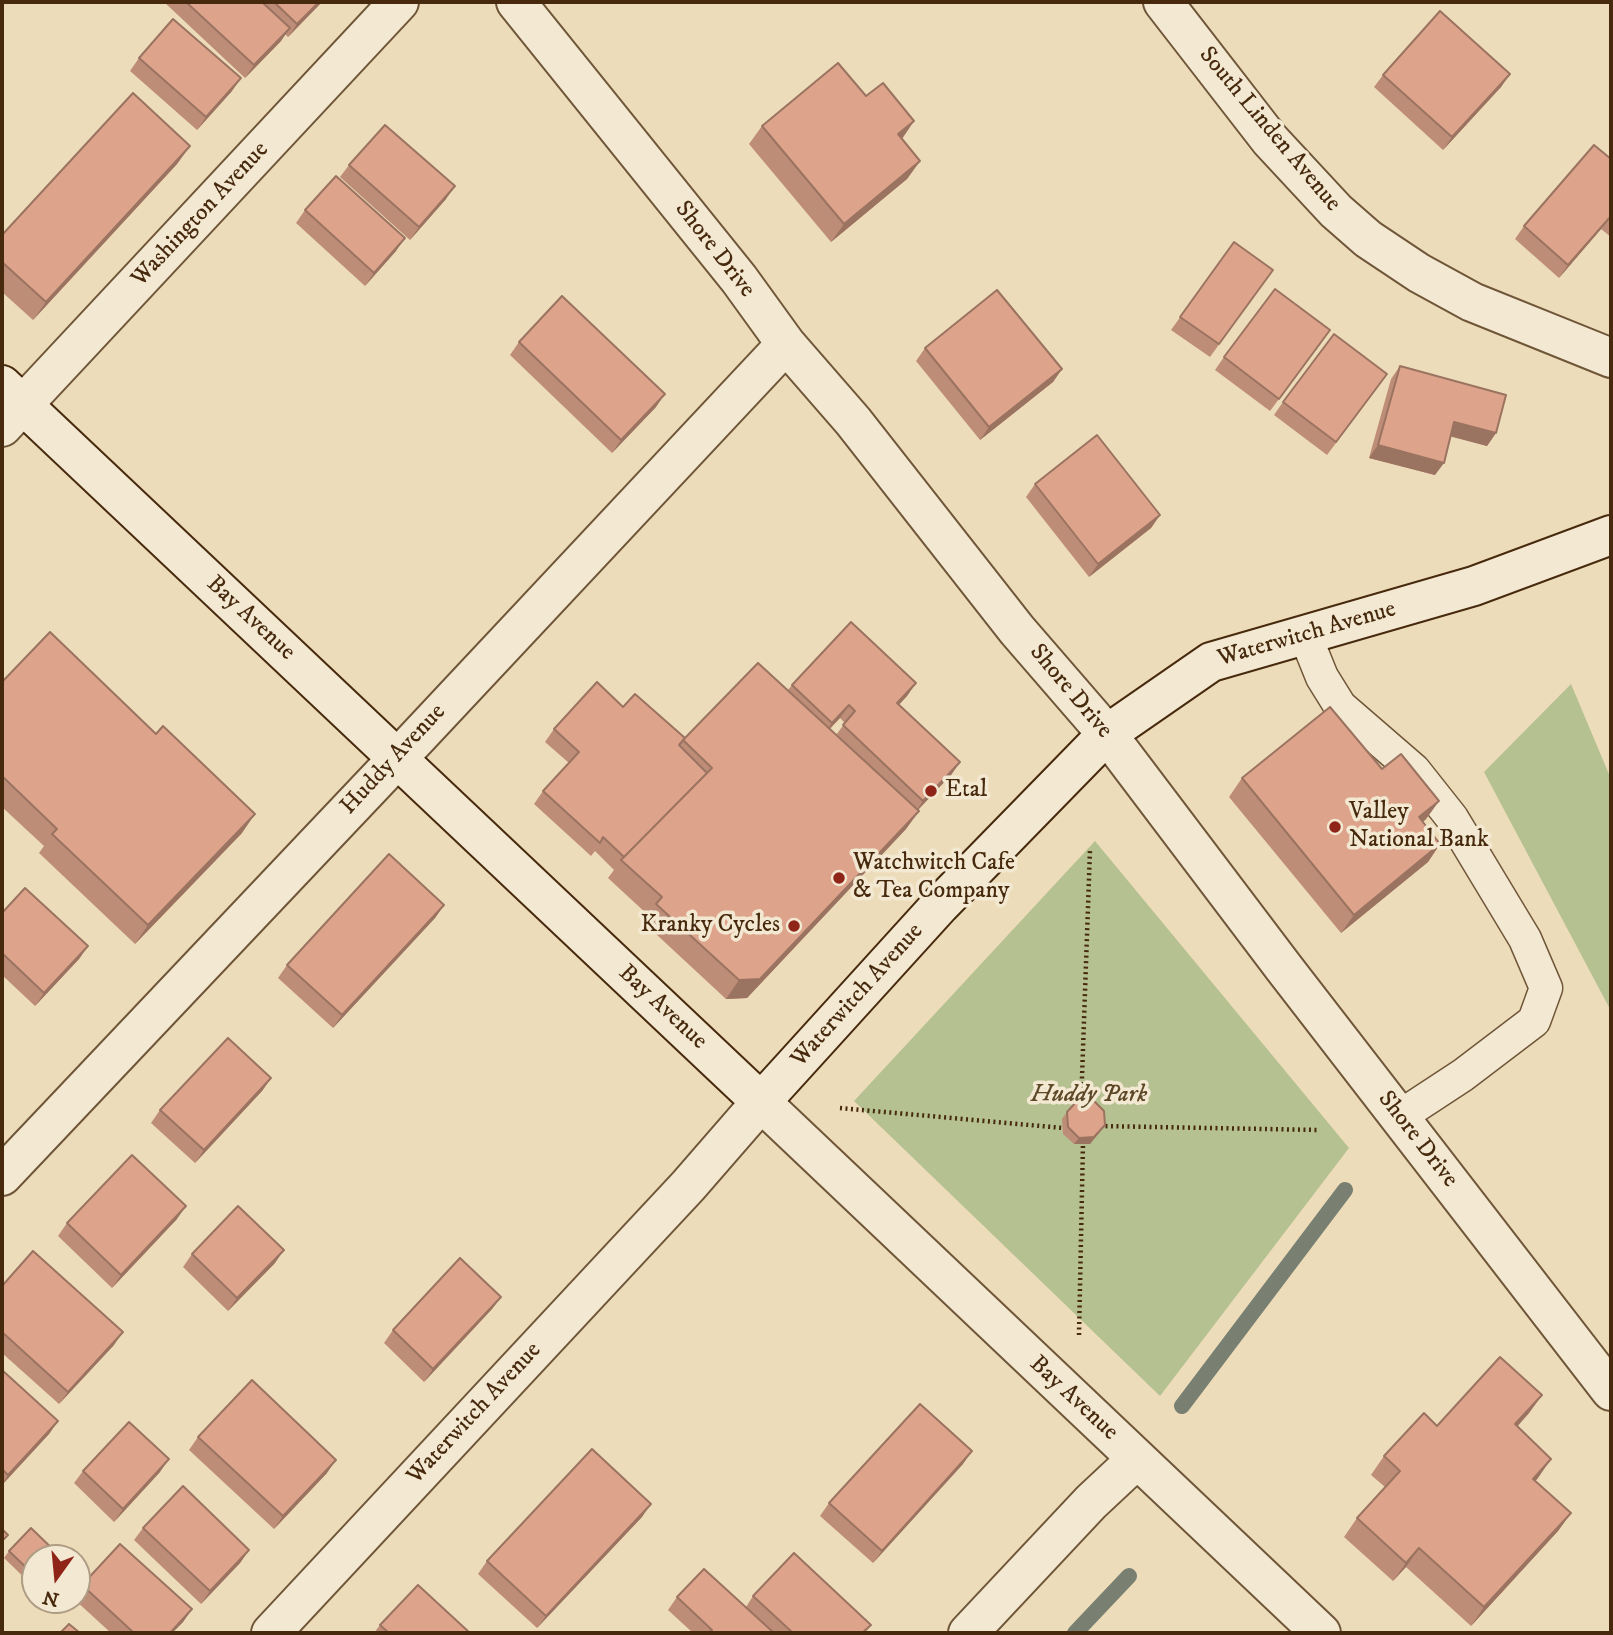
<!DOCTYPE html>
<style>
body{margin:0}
#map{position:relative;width:1613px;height:1635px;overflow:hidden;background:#eddcb9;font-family:"IM FELL DW Pica",serif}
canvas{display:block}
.frame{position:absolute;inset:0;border:4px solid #472a0e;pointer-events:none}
.north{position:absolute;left:21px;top:1544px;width:70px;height:70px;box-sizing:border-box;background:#f3e8d2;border:2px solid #ae9c84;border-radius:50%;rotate:195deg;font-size:19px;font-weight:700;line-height:28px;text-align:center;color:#472a0e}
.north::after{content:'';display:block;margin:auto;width:24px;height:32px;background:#8f2418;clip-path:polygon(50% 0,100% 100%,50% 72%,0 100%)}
</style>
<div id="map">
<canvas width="1613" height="1635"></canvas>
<div class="frame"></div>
<div class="north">N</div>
</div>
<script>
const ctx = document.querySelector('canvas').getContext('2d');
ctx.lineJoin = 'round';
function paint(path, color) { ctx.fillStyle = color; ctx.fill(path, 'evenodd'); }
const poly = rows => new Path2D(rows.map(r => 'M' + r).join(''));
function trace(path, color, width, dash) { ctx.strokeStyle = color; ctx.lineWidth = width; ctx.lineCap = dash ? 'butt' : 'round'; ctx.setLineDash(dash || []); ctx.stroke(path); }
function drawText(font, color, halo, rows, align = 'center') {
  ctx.font = font + ' "IM FELL DW Pica",serif'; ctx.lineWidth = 7; ctx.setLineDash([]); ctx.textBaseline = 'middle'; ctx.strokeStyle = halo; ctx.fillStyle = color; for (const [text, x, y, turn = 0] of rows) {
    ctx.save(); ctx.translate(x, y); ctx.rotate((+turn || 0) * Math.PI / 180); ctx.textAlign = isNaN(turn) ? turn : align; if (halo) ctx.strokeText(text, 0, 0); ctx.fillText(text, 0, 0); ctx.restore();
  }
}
paint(poly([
 [1571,684,1611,779,1611,1011,1484,772],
 [1095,841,1349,1148,1160,1396,854,1101]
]), '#b5c191');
trace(poly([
 [1182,1406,1345,1190],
 [1075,1633,1129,1576]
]), '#798072', 16);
const lane = poly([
 [1305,635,1322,677,1340,706,1414,770,1452,818,1525,939,1546,988,1534,1021,1463,1075,1399,1117]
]);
const street = poly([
 [516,2,739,279,786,344,853,421,1017,630,1107,734,1284,968,1611,1391],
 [1163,2,1270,140,1336,211,1368,239,1419,273,1472,302,1611,358],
 [2,427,399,2],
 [2,1176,397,759,786,344],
 [271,1633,688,1186,761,1102,1321,1633],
 [968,1633,1091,1502,1137,1459]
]);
const secondary = poly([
 [2,385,761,1102,940,905,1107,734,1211,662,1474,586,1611,535]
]);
trace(lane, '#705639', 35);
trace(street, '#705639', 42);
trace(secondary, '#472a0e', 42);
trace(poly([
 [1081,1106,1090,850],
 [840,1108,1063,1128],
 [1100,1126,1319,1130],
 [1079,1335,1083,1143]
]), '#472a0e', 4.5, [2, 3.5]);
trace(lane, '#f3e8d2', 32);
trace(street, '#f3e8d2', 38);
trace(secondary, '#f3e8d2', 38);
paint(poly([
 [164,2,322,2,288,37,285,34,281,41,245,78],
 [139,58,232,91,197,130,130,71],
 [1510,74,1501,87,1443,150,1374,87,1383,75],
 [914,121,902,139,920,161,907,179,831,242,749,144,762,126],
 [190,146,177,164,33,320,2,292,2,235],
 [1611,159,1611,237,1601,229,1559,278,1515,239,1524,226],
 [349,165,446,199,410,240,340,177],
 [305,210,396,251,365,286,296,223],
 [1234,242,1273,270,1210,357,1171,330],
 [519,342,656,407,612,453,510,355],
 [1321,343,1270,411,1215,370,1224,357],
 [925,348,1062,369,1053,382,980,440,916,361],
 [1400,366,1496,433,1487,446,1451,436,1435,475,1369,458,1391,379],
 [1378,387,1327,455,1274,415,1283,402],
 [1035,484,1160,515,1151,528,1089,577,1026,497],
 [2,682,242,833,135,944,39,853,44,846,2,807],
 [916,683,907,696,899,705,960,762,951,775,918,810,919,811,906,829,747,998,726,999,643,922,648,915,608,878,614,870,595,851,591,856,534,804,543,791,569,763,545,742,554,729,623,707,685,738,788,690,792,685],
 [840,718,845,723,836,735,830,729],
 [1382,769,1439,801,1426,819,1423,822,1440,844,1428,862,1341,933,1229,797,1242,778],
 [444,905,435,918,333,1028,278,978,287,965],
 [2,913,88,946,79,959,35,1006,2,975],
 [271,1078,262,1091,195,1163,151,1123,160,1110],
 [1067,1112,1100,1132,1090,1144,1074,1144,1063,1134,1062,1119],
 [177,1219,112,1288,58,1236,67,1223],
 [192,1254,275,1263,228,1311,183,1267],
 [2,1286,114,1345,59,1404,2,1353],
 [501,1297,492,1309,424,1382,384,1343,393,1330],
 [2,1370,58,1421,49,1434,2,1485],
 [1542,1395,1529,1413,1517,1427,1538,1478,1535,1481,1571,1513,1558,1531,1471,1626,1406,1567,1393,1581,1344,1537,1357,1518,1385,1487,1371,1475,1384,1456,1437,1426],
 [198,1437,327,1473,274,1529,189,1450],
 [963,1464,873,1563,820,1516,829,1503],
 [83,1471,160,1472,114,1522,74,1483],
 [642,1517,537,1628,478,1574,487,1561],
 [143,1528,249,1550,240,1563,201,1604,134,1540],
 [9,1551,35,1558,35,1588,4,1558],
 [82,1585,192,1609,183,1622,172,1633,111,1633,75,1600,77,1600,77,1593],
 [753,1596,871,1625,865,1633,693,1633,668,1610,677,1597,746,1607],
 [380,1625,470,1633,374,1633]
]), '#be8d78');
paint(poly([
 [319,2,322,2,288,37,297,24],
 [290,28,281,41,245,78,254,65],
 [1510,74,1501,87,1443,150,1452,137],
 [241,78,232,91,197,130,206,117],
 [914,121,901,140,898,134],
 [190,146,177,164,33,320,46,302],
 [920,161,907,179,831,242,844,224],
 [455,186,446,199,410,240,419,227],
 [1611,216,1601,229,1559,278,1568,265],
 [405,238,396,251,365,286,374,273],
 [1062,369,1053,382,980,440,989,427],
 [665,394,656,407,612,453,621,440],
 [1454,422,1496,433,1487,446,1445,435],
 [1378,445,1444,463,1435,475,1369,458],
 [1160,515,1151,528,1089,577,1098,564],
 [916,683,907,696,888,716,897,703],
 [849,705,840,718,823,735,832,723],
 [960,762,951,775,914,814,923,801],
 [1439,801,1426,819,1406,836,1419,817],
 [919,811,906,829,747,998,726,999,739,980],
 [255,814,242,833,135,944,148,925],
 [1440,844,1428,862,1341,933,1354,915],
 [444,905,435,918,333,1028,342,1015],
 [88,946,79,959,35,1006,44,993],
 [271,1078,262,1091,195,1163,204,1150],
 [1105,1125,1090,1144,1074,1144,1079,1138],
 [186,1206,177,1219,112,1288,121,1275],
 [284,1250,275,1263,228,1311,237,1298],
 [501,1297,492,1309,424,1382,433,1369],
 [123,1332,114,1345,59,1404,68,1392],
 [1542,1395,1529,1413,1502,1443,1515,1424],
 [58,1421,49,1434,2,1485,8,1475],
 [972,1451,963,1464,873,1563,882,1551],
 [169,1459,160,1472,114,1522,123,1509],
 [1551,1459,1538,1478,1520,1497,1533,1479],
 [336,1460,327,1473,274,1529,283,1516],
 [651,1504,642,1517,537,1628,546,1616],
 [1571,1513,1558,1531,1471,1626,1484,1607],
 [1419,1548,1406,1567,1393,1581,1406,1563],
 [249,1550,240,1563,201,1604,210,1591],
 [192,1609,183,1622,172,1633,170,1633]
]), '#9b7361');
const building = poly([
 [186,2,262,2,290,28,254,65,186,2],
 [274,2,319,2,297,24,274,2],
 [1440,11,1510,74,1452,137,1383,75,1440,11],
 [173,19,241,78,206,117,139,58,173,19],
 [838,63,866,96,883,83,914,121,898,134,920,161,844,224,762,126,838,63],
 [133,93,190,146,46,302,2,262,2,235,133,93],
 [385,125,455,186,419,227,349,165,385,125],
 [1594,145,1611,159,1611,217,1611,216,1568,265,1524,226,1594,145],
 [336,176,405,238,374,273,305,210,336,176],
 [1234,242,1273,270,1219,344,1180,317,1234,242],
 [1275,289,1330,330,1279,399,1224,357,1275,289],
 [997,290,1062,369,989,427,925,348,997,290],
 [562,296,665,394,621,440,519,342,562,296],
 [1334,334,1387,374,1336,442,1283,402,1334,334],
 [1400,366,1506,395,1496,433,1454,422,1444,463,1378,445,1400,366],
 [1097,435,1160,515,1098,564,1035,484,1097,435],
 [851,622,916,683,897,703,960,762,923,801,843,725,855,711,849,705,832,723,792,685,851,622],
 [50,632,156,734,163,726,255,814,148,925,52,834,57,829,2,776,2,682,50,632],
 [758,663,919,811,760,979,739,980,656,904,662,897,621,860,712,768,683,740,758,663],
 [597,682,623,707,635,694,685,738,679,745,707,773,624,857,603,837,600,843,543,791,579,752,554,729,597,682],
 [1330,707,1382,769,1401,754,1439,801,1419,817,1440,844,1354,915,1242,778,1330,707],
 [389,854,444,905,342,1015,287,965,389,854],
 [25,888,88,946,44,993,2,953,2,913,25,888],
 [228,1038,271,1078,204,1150,160,1110,228,1038],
 [1093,1100,1104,1111,1105,1125,1094,1137,1079,1138,1068,1127,1067,1112,1077,1101,1093,1100],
 [132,1155,186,1206,121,1275,67,1223,132,1155],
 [238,1206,284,1250,237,1298,192,1254,238,1206],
 [33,1251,123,1332,68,1392,2,1332,2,1286,33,1251],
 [460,1258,501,1297,433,1369,393,1330,460,1258],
 [1500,1357,1542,1395,1515,1424,1551,1459,1533,1479,1571,1513,1484,1607,1419,1548,1406,1563,1357,1518,1400,1471,1384,1456,1424,1413,1437,1426,1500,1357],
 [2,1370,58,1421,8,1475,2,1469,2,1370],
 [252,1380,336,1460,283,1516,198,1437,252,1380],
 [920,1404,972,1451,882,1551,829,1503,920,1404],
 [129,1422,169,1459,123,1509,83,1471,129,1422],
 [592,1449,651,1504,546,1616,487,1561,592,1449],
 [183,1486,249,1550,210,1591,143,1528,183,1486],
 [31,1528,62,1558,35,1558,35,1576,9,1551,31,1528],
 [2,1529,8,1535,2,1541,2,1529],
 [120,1544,192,1609,170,1633,134,1633,82,1585,120,1544],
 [794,1553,871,1625,862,1633,793,1633,753,1596,794,1553],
 [704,1569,774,1633,708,1633,712,1630,677,1597,704,1569],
 [418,1585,470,1633,389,1633,380,1625,418,1585],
 [69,1624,80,1633,60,1633,69,1624]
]);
paint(building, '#dda48b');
trace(building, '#9b7361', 2);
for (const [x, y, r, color] of [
 [931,791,7,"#8f2418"],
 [1335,827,7,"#8f2418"],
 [839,878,7,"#8f2418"],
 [794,926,7,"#8f2418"]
]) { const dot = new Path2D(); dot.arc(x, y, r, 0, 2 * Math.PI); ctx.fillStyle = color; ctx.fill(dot); trace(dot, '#f3e8d2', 2.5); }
drawText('24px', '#472a0e', '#f3e8d2', [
 ["South Linden Avenue",1269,130,50],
 ["Washington Avenue",201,215,-47],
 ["Shore Drive",714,250,52],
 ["Bay Avenue",250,619,43],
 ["Waterwitch Avenue",1307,635,-16],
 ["Shore Drive",1070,692,50],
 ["Huddy Avenue",394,760,-47],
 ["Waterwitch Avenue",858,996,-48],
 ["Bay Avenue",662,1008,43],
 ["Shore Drive",1417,1140,52],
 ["Bay Avenue",1073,1399,43],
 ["Waterwitch Avenue",475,1414,-47]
]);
drawText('24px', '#472a0e', '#f3e8d2', [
 ["Etal",945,791],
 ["Valley",1349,813],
 ["National Bank",1349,841],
 ["Watchwitch Cafe",853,864],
 ["& Tea Company",853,892],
 ["Kranky Cycles",780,926,"right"]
], 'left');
drawText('italic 24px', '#5d4828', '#f3e8d2', [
 ["Huddy Park",1089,1096]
]);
</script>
